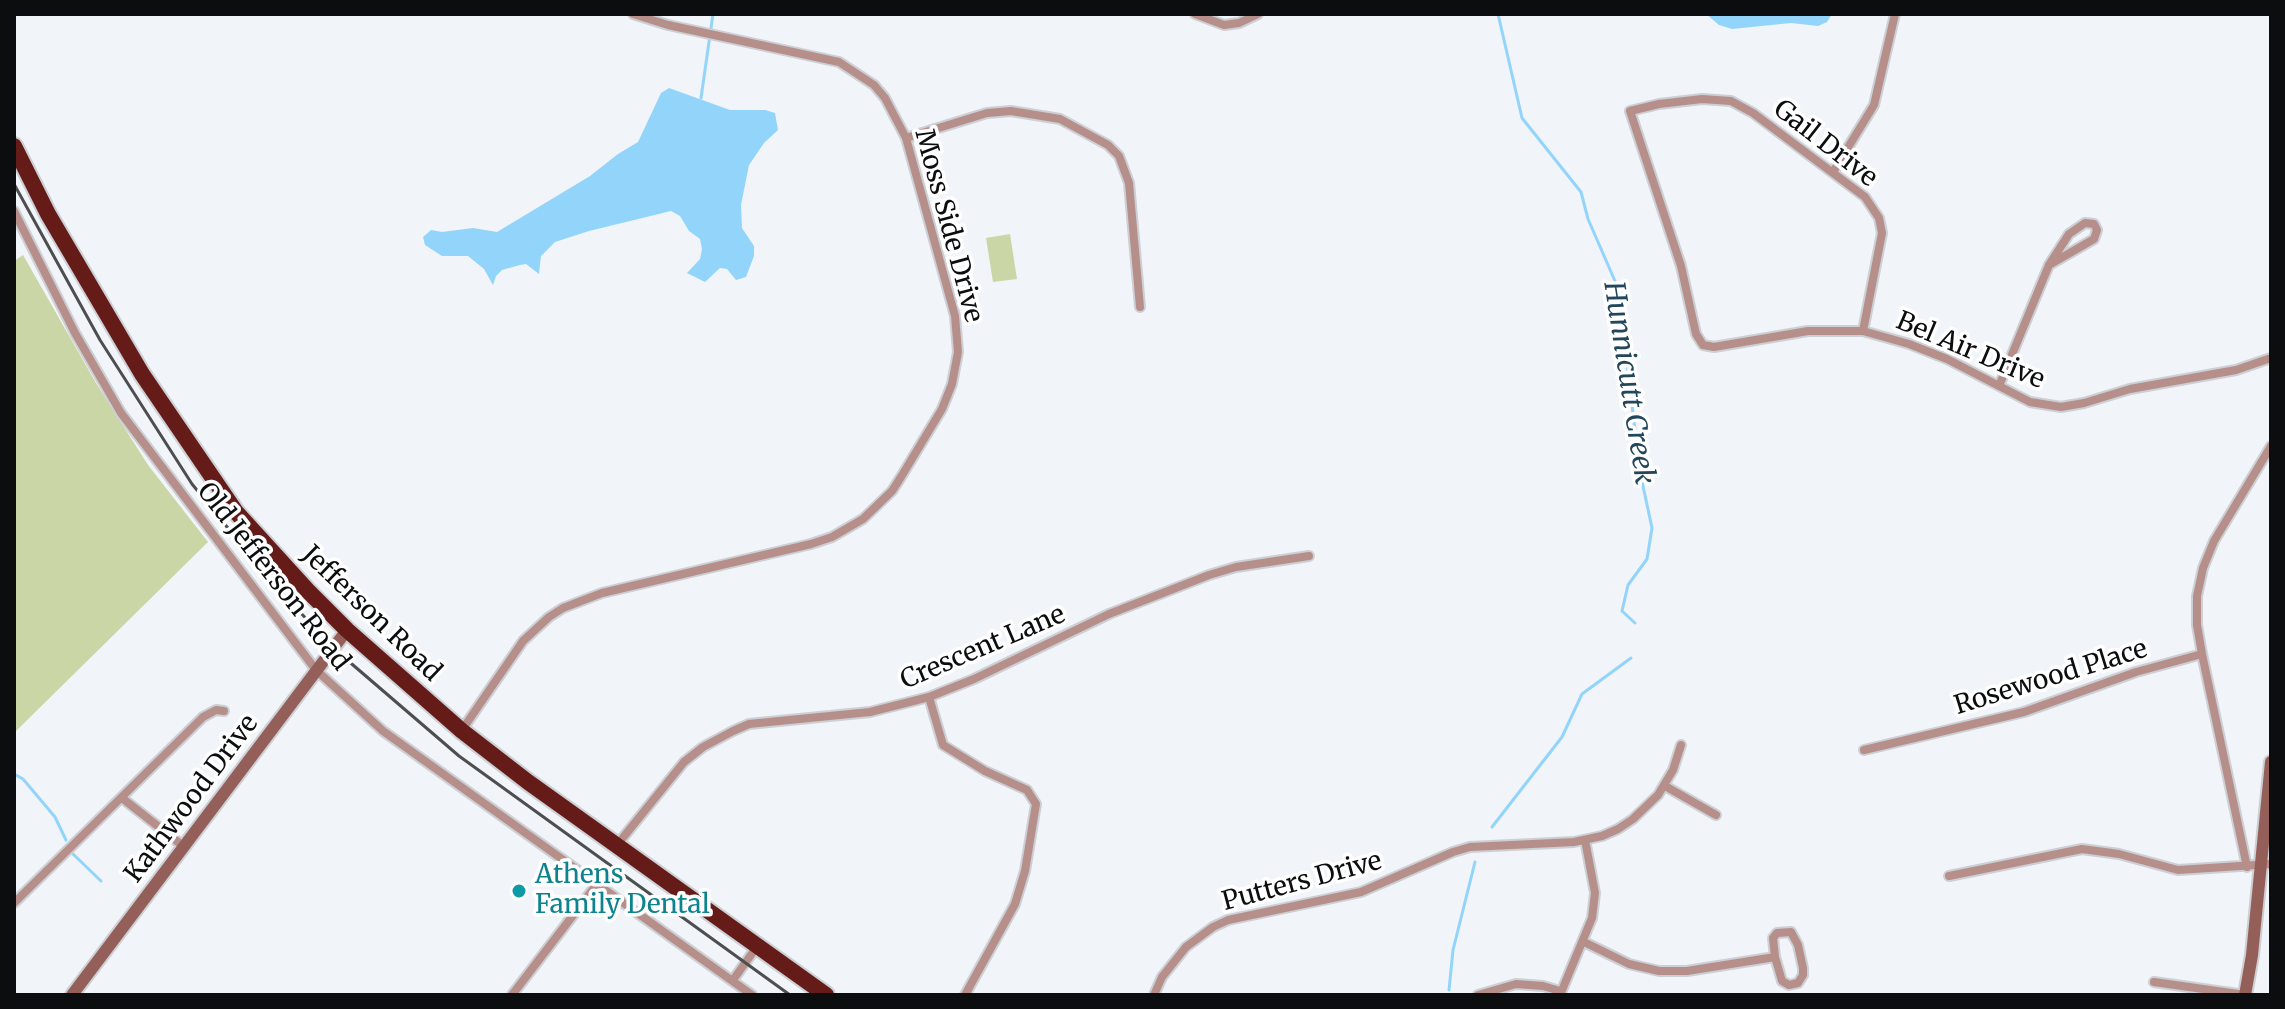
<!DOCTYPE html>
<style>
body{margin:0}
#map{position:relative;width:2285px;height:1009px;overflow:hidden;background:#f1f4f8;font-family:Merriweather,serif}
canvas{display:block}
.frame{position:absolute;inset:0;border:16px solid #0c0d0e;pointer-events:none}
</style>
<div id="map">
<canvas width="2285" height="1009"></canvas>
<div class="frame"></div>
</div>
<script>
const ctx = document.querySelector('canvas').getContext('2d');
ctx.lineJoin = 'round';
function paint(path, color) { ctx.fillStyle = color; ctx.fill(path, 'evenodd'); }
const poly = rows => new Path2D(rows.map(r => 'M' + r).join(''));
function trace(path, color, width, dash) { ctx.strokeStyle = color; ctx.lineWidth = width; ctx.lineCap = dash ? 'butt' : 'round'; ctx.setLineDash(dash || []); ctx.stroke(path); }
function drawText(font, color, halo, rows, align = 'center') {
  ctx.font = font + ' Merriweather,serif'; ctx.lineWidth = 7; ctx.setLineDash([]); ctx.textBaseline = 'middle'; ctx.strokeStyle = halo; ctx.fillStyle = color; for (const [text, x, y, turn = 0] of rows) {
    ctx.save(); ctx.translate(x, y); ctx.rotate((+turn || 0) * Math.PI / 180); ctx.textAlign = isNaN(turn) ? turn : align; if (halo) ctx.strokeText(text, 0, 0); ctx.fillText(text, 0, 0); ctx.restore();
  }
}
paint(poly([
 [1010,234,1017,279,993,282,986,238],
 [23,255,96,383,148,465,208,542,14,733,14,261]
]), '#cbd6a7');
paint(poly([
 [1706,14,1832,14,1827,22,1818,26,1791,23,1732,29,1719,25],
 [669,88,730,110,765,110,775,113,778,130,764,143,749,165,741,205,742,228,754,246,754,256,746,277,736,280,727,269,720,268,705,282,687,273,700,259,702,249,700,239,689,231,680,216,671,211,589,231,555,242,541,256,539,274,526,264,520,265,502,270,496,276,493,285,484,269,468,256,442,256,425,245,423,237,431,230,442,232,473,228,497,232,590,176,618,154,638,142,661,93]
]), '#93d5fa');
trace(poly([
 [1498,14,1522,118,1581,192,1588,219,1618,288,1640,472,1652,528,1647,559,1628,585,1622,611,1635,623],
 [701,98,713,14],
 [14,774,23,779,55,817,66,840],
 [1492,827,1562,737,1582,694,1631,658],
 [73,854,101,881],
 [1449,990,1453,950,1475,862]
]), '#93d5fa', 3);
const street = poly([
 [1195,14,1224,25,1239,23,1258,14],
 [906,138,987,113,1011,111,1060,119,1108,145,1119,156,1129,183,1140,307],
 [1833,172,1874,105,1895,14],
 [14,211,75,333,121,413,316,670,383,731,752,995],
 [1863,331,1882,233,1879,218,1865,197,1753,113,1731,101,1702,99,1659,104,1630,111,1681,266,1696,334,1703,345,1714,347,1808,331,1863,331,1909,344,1947,359,2030,402,2061,407,2084,403,2130,389,2236,370,2271,358],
 [1999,386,2049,265,2094,239,2097,230,2094,224,2085,223,2069,234,2049,265],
 [929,697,943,745,985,771,1027,790,1036,804,1025,871,1015,904,965,995],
 [462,730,523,641,549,617,563,608,602,593,811,544,832,537,863,519,892,491,901,477,942,409,952,384,958,352,955,316,906,138,885,98,874,85,839,62,668,25,633,14],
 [1864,750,2024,712,2136,672,2202,654],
 [1665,786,1716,815],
 [122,798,183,846],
 [617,845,684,762,703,747,733,731,749,724,769,722,870,712,929,697,974,679,1109,614,1209,575,1236,567,1309,556],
 [2247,867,2202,654,2197,625,2197,596,2203,568,2214,541,2271,446],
 [1949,876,2082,849,2119,854,2178,870,2271,864],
 [14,903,203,717,216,710,224,711],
 [1584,942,1629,964,1659,971,1687,971,1775,957,1782,981,1789,985,1798,983,1803,975,1803,968,1798,945,1791,932,1777,933,1773,938,1775,957],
 [733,980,758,945],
 [2154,982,2245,995],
 [512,995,597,884],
 [1154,995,1162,977,1186,947,1213,927,1228,920,1361,892,1453,852,1470,847,1574,842,1602,836,1618,829,1633,819,1658,795,1673,770,1681,745],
 [1478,995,1516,984,1543,986,1560,991],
 [1560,995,1592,918,1595,893,1585,840]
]);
const secondary = poly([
 [72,995,347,630],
 [2245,995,2252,955,2271,762]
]);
const highway = poly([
 [14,146,48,214,142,374,236,512,308,591,347,630,462,731,528,782,826,995]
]);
trace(street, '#cccfd3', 12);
trace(secondary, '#cccfd3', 16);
trace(highway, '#cccfd3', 20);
trace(street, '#b68f8b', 8);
trace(secondary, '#955f59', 12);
trace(highway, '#651c19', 16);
trace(poly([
 [14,184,100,340,192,484,267,576,332,647,459,756,790,995]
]), '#4d4e50', 3);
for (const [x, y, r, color] of [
 [519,891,8,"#0f9aa8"]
]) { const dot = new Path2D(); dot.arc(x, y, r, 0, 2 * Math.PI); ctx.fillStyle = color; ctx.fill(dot); trace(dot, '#fff', 3); }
drawText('26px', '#0c0d0e', '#fff', [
 ["Gail Drive",1825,144,38],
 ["Moss Side Drive",948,226,75],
 ["Bel Air Drive",1970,351,23],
 ["Old Jefferson Road",273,577,52],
 ["Jefferson Road",371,614,44],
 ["Crescent Lane",983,648,-23],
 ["Rosewood Place",2051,678,-17],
 ["Kathwood Drive",192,799,-53],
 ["Putters Drive",1302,882,-15]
]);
drawText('26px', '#0d838f', '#fff', [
 ["Athens",535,876],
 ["Family Dental",535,906]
], 'left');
drawText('italic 28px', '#22475b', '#fff', [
 ["Hunnicutt Creek",1628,383,81]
]);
</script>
